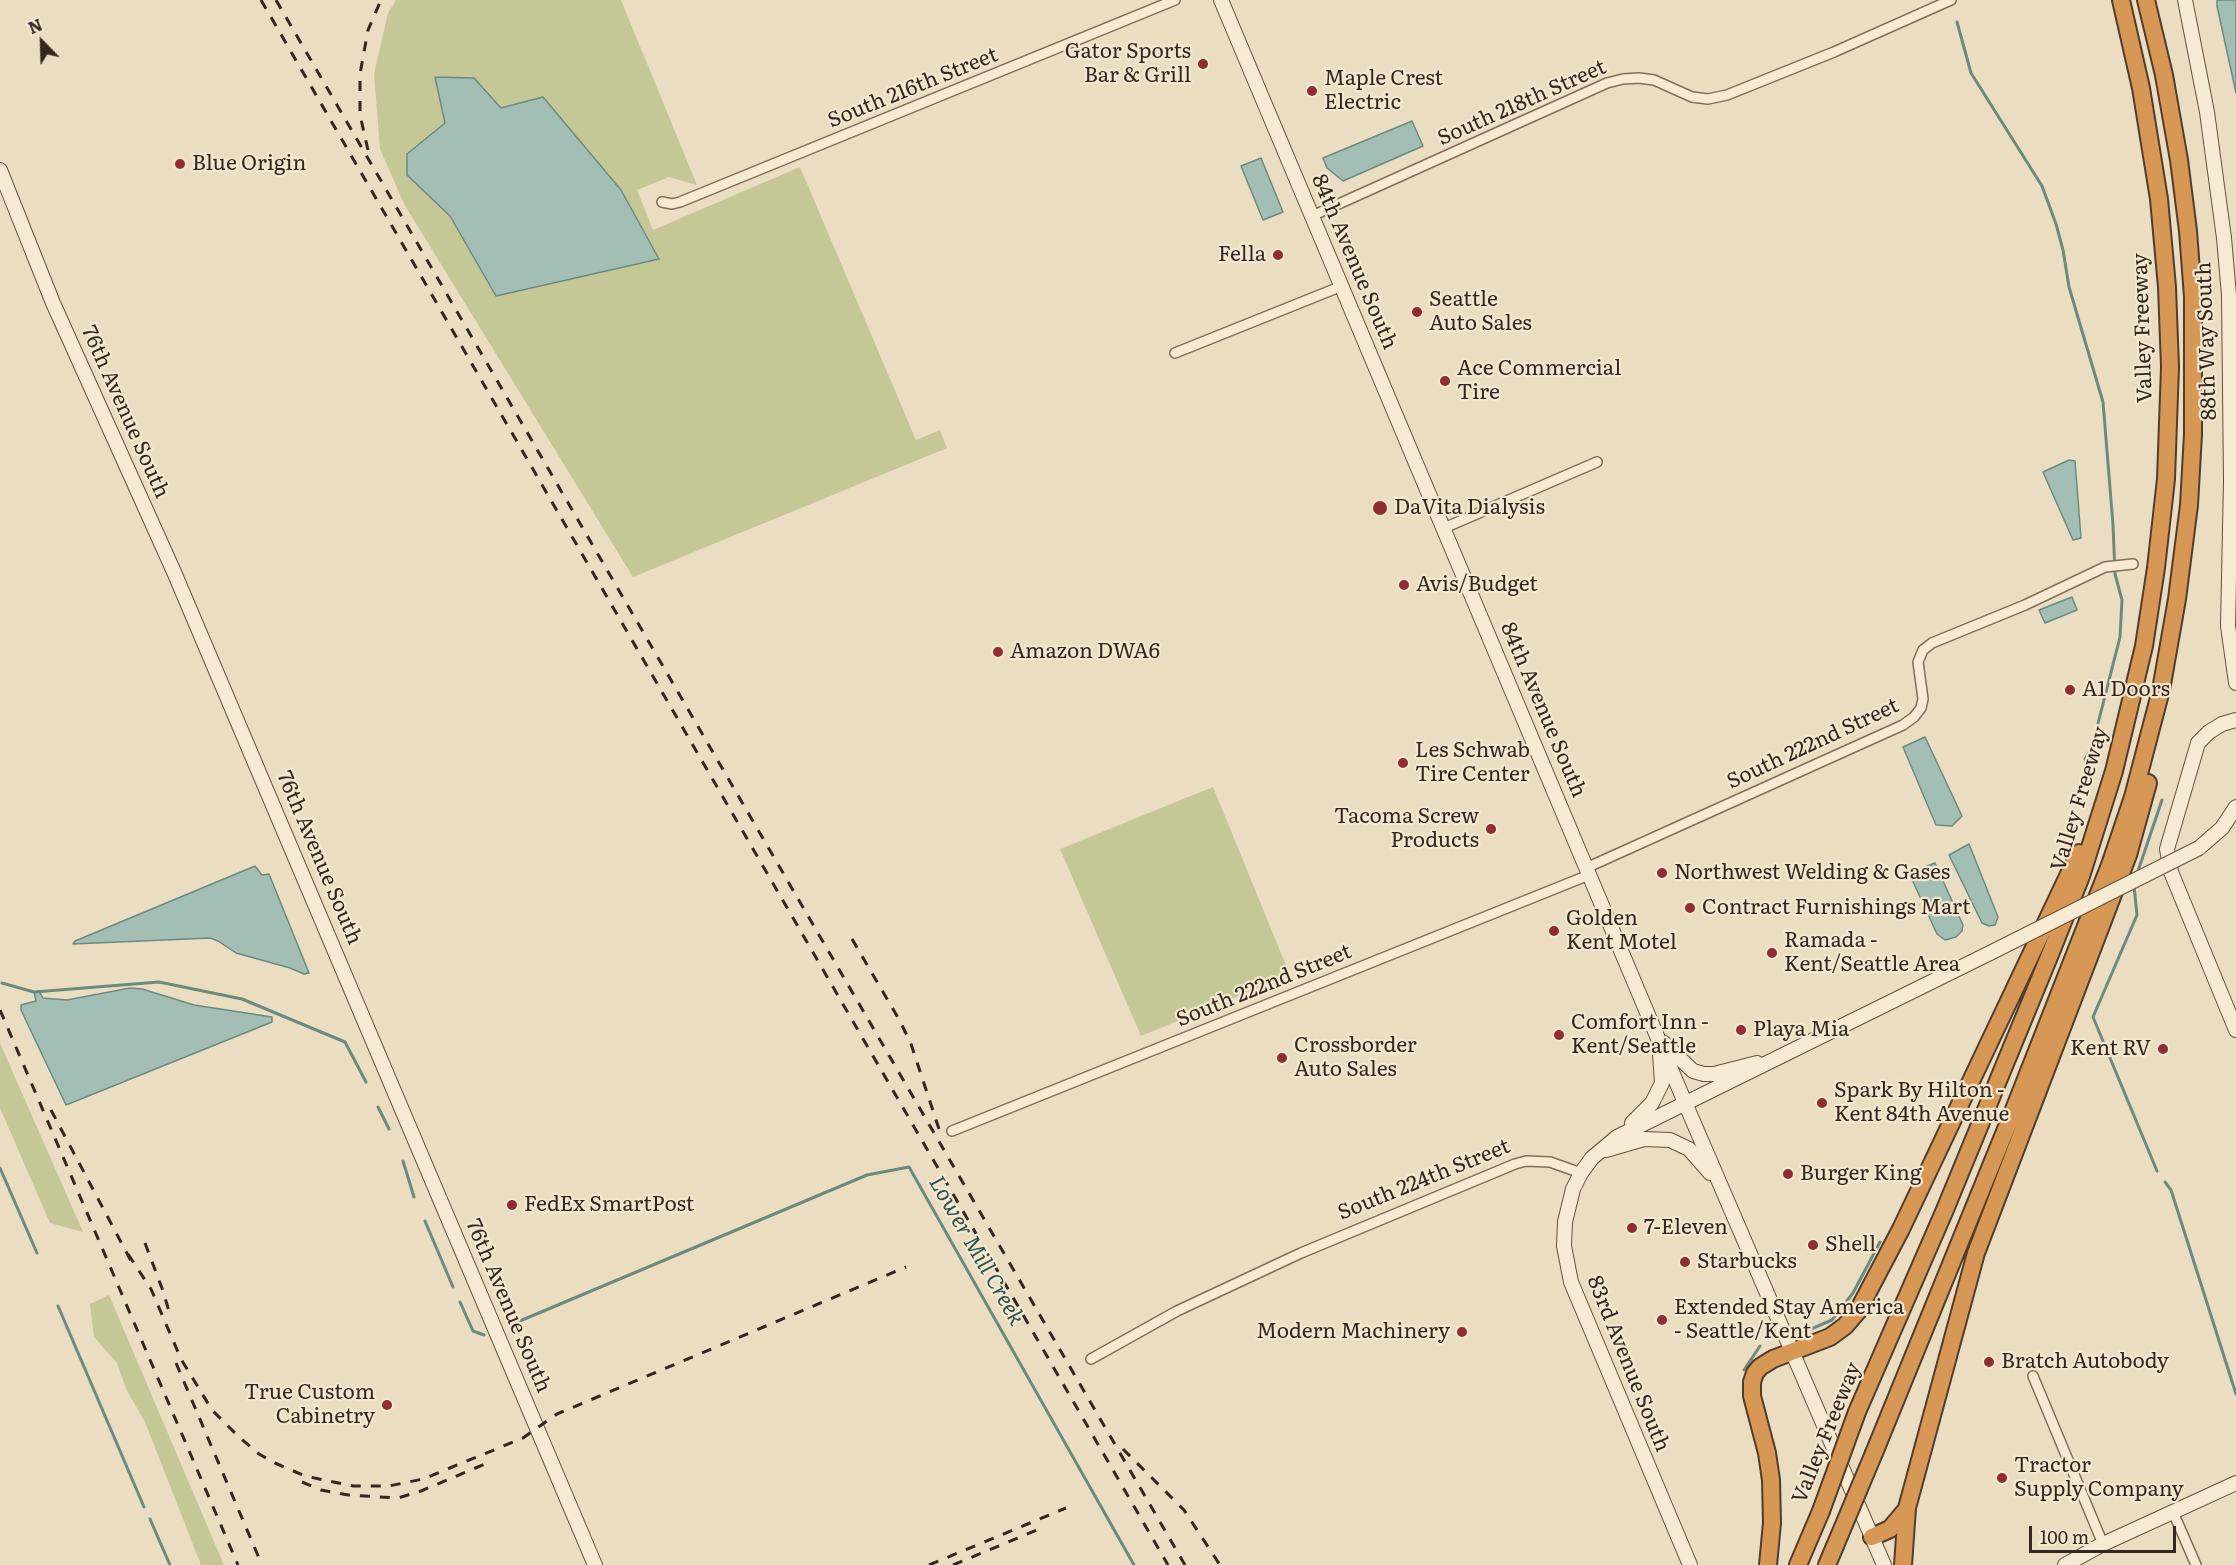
<!DOCTYPE html>
<style>
body{margin:0}
#map{position:relative;width:2236px;height:1565px;overflow:hidden;background:#ebddc1;font-family:Literata,serif}
canvas{display:block}
.north{position:absolute;left:12px;top:12px;width:60px;height:60px;-webkit-text-stroke:4px #f3e7d0;paint-order:stroke;rotate:337deg;font-size:16px;font-weight:700;line-height:24px;text-align:center;color:#34271d}
.north::after{content:'';display:block;margin:auto;width:21px;height:27px;background:#34271d;clip-path:polygon(50% 0,100% 100%,50% 72%,0 100%)}
.scale{position:absolute;left:2029px;top:1526px;width:147px;height:27px;box-sizing:border-box;border:3px solid #34271d;border-top:0;padding-left:8px;font-size:18px;line-height:21px;white-space:nowrap;color:#34271d;-webkit-text-stroke:4px #f3e7d0;paint-order:stroke}
</style>
<div id="map">
<canvas width="2236" height="1565"></canvas>
<div class="north">N</div>
<div class="scale">100 m</div>
</div>
<script>
const ctx = document.querySelector('canvas').getContext('2d');
ctx.lineJoin = 'round';
function paint(path, color) { ctx.fillStyle = color; ctx.fill(path, 'evenodd'); }
const poly = rows => new Path2D(rows.map(r => 'M' + r).join(''));
function trace(path, color, width, dash) { ctx.strokeStyle = color; ctx.lineWidth = width; ctx.lineCap = dash ? 'butt' : 'round'; ctx.setLineDash(dash || []); ctx.stroke(path); }
function drawText(font, color, halo, rows, align = 'center') {
  ctx.font = font + ' Literata,serif'; ctx.lineWidth = 4.5; ctx.setLineDash([]); ctx.textBaseline = 'middle'; ctx.strokeStyle = halo; ctx.fillStyle = color; for (const [text, x, y, turn = 0] of rows) {
    ctx.save(); ctx.translate(x, y); ctx.rotate((+turn || 0) * Math.PI / 180); ctx.textAlign = isNaN(turn) ? turn : align; if (halo) ctx.strokeText(text, 0, 0); ctx.fillText(text, 0, 0); ctx.restore();
  }
}
paint(poly([
 [396,0,621,0,697,185,669,177,637,190,653,230,800,167,916,440,940,430,947,448,633,577,404,204,380,149,374,74,388,13],
 [1213,787,1290,975,1141,1036,1060,849],
 [0,1043,83,1232,50,1223,0,1108],
 [109,1295,224,1565,201,1565,145,1422,126,1389,117,1363,94,1337,90,1304]
]), '#c5c896');
const water = poly([
 [2217,0,2236,0,2236,93,2217,6,2217,0],
 [435,77,474,78,501,108,543,97,621,190,659,259,496,296,450,216,407,175,407,154,445,123,435,77],
 [1412,121,1423,146,1343,181,1327,168,1323,158,1412,121],
 [1261,158,1283,212,1263,220,1241,166,1261,158],
 [2069,460,2075,461,2081,538,2073,540,2043,472,2069,460],
 [2072,597,2077,610,2045,623,2039,610,2072,597],
 [1925,737,1962,816,1952,826,1936,825,1903,747,1925,737],
 [1969,844,1998,917,1995,925,1989,926,1982,923,1949,855,1969,844],
 [1935,863,1963,925,1962,931,1956,937,1945,940,1937,934,1909,873,1935,863],
 [255,866,262,875,269,874,309,973,304,974,290,968,236,953,218,941,210,938,73,944,75,941,255,866],
 [130,988,142,989,194,1005,272,1017,272,1022,66,1105,21,1010,21,1005,36,1001,34,992,39,991,43,998,67,1000,130,988]
]);
paint(water, '#a3beb5');
trace(water, '#6b8b81', 1.5);
trace(poly([
 [1957,22,1971,73,2042,186,2056,224,2063,250,2069,287,2103,402,2113,525,2115,574,2122,600,2120,637,2092,747,2085,759,2089,766],
 [2137,874,2162,800],
 [2134,886,2137,915,2093,1017,2157,1171],
 [2,983,34,992,159,982,242,999,345,1042,366,1082],
 [378,1107,389,1129],
 [403,1161,414,1197],
 [0,1168,37,1253],
 [2165,1182,2171,1190,2236,1394],
 [425,1221,453,1287],
 [460,1302,473,1331,484,1335],
 [58,1306,144,1507],
 [515,1323,867,1175,909,1167,1134,1565],
 [1811,1329,1832,1320,1853,1293,1880,1242],
 [1744,1370,1760,1346],
 [150,1519,170,1565]
]), '#6b8b81', 3);
const street = poly([
 [662,202,672,204,680,202,1175,0],
 [1312,216,1607,83,1623,79,1639,78,1654,80,1692,97,1708,99,1727,95,1834,52,1951,0],
 [1175,353,1342,286],
 [1444,528,1597,462],
 [1586,868,1903,725,1914,717,1921,708,1923,699,1918,662,1923,650,1932,643,2025,605,2105,567,2133,564],
 [952,1131,1589,875],
 [1091,1359,1177,1311,1301,1253,1515,1164,1526,1161,1550,1162,1581,1173],
 [2033,1376,2103,1544],
 [2173,1512,2196,1565]
]);
const secondary = poly([
 [1221,0,1686,1105,1884,1565],
 [2185,0,2207,112,2224,238,2229,295,2231,481,2228,626,2236,683],
 [0,170,53,303,174,572,595,1565],
 [2236,720,2222,724,2209,732,2198,743,2167,849,2171,872,2236,1030],
 [2199,848,2222,828,2236,807],
 [1664,1043,1693,1071,1704,1074,1714,1074,1757,1063],
 [1632,1123,1652,1103,1662,1083,1660,1054],
 [1606,1150,1644,1139,1670,1140,1689,1149,1710,1173],
 [1690,1565,1571,1282,1564,1246,1565,1222,1573,1189,1581,1173,1592,1158,1617,1137,1990,953],
 [2065,1565,2103,1544,2236,1483]
]);
const highway = poly([
 [1857,1412,1944,1212,2051,952,2081,876,2114,771,2144,646,2156,568,2166,479,2170,367,2167,287,2159,199,2141,88,2121,0],
 [1874,1453,2015,1107,2110,865,2133,797,2161,690,2177,599,2189,505,2193,434,2193,297,2188,231,2179,160,2164,75,2146,0],
 [1872,1537,1890,1529,1907,1509],
 [1768,1565,1772,1523,1771,1480,1767,1453,1752,1396,1752,1382,1755,1373,1760,1367,1773,1359,1830,1337,1845,1326,1858,1311,1901,1229,2079,853],
 [1798,1565,1821,1511],
 [1827,1565,1835,1546],
 [1903,1565,1907,1508,1976,1253,2128,855,2148,783]
]);
trace(street, '#836e59', 12);
trace(secondary, '#654f3d', 16);
trace(highway, '#513d2e', 20);
trace(street, '#f7ead3', 9);
trace(secondary, '#f7ead3', 14);
trace(highway, '#d79855', 16);
trace(poly([
 [261,0,1168,1565],
 [276,0,1185,1565],
 [368,150,360,115,360,74,368,30,381,0],
 [852,939,900,1021,911,1044,940,1132],
 [0,1010,238,1565],
 [51,1110,131,1261],
 [145,1243,163,1291,171,1318],
 [128,1254,151,1289,181,1359,212,1410,239,1437,259,1454,275,1463,305,1476,353,1486,389,1486,423,1479,523,1438,557,1414,906,1267],
 [176,1363,262,1565],
 [1123,1449,1184,1510,1220,1565],
 [302,1482,321,1490,348,1495,398,1498,421,1491,492,1461],
 [929,1565,1066,1508],
 [953,1565,1037,1530]
]), '#34271d', 3, [10, 10]);
const secondaryBridge = poly([
 [1990,953,2199,848]
]);
const highwayBridge = poly([
 [1821,1511,1857,1412],
 [1835,1546,1874,1453]
]);
trace(secondaryBridge, '#654f3d', 16, []);
trace(highwayBridge, '#513d2e', 20, []);
trace(secondaryBridge, '#f7ead3', 14);
trace(highwayBridge, '#d79855', 16);
for (const [x, y, r, color] of [
 [1203,64,6,"#8f2d32"],
 [1312,91,6,"#8f2d32"],
 [180,164,6,"#8f2d32"],
 [1278,255,6,"#8f2d32"],
 [1417,312,6,"#8f2d32"],
 [1445,381,6,"#8f2d32"],
 [1380,508,8,"#8f2d32"],
 [1404,585,6,"#8f2d32"],
 [998,652,6,"#8f2d32"],
 [2070,690,6,"#8f2d32"],
 [1403,763,6,"#8f2d32"],
 [1491,829,6,"#8f2d32"],
 [1662,873,6,"#8f2d32"],
 [1690,908,6,"#8f2d32"],
 [1554,931,6,"#8f2d32"],
 [1772,953,6,"#8f2d32"],
 [1741,1030,6,"#8f2d32"],
 [1559,1035,6,"#8f2d32"],
 [2163,1049,6,"#8f2d32"],
 [1282,1058,6,"#8f2d32"],
 [1822,1103,6,"#8f2d32"],
 [1788,1174,6,"#8f2d32"],
 [512,1205,6,"#8f2d32"],
 [1632,1228,6,"#8f2d32"],
 [1813,1245,6,"#8f2d32"],
 [1685,1262,6,"#8f2d32"],
 [1662,1320,6,"#8f2d32"],
 [1462,1332,6,"#8f2d32"],
 [1989,1362,6,"#8f2d32"],
 [387,1405,6,"#8f2d32"],
 [2002,1478,6,"#8f2d32"]
]) { const dot = new Path2D(); dot.arc(x, y, r, 0, 2 * Math.PI); ctx.fillStyle = color; ctx.fill(dot); trace(dot, '#f3e7d0', 2); }
drawText('21px', '#34271d', '#f3e7d0', [
 ["Gator Sports",1191,52,"right"],
 ["Bar & Grill",1191,76,"right"],
 ["Maple Crest",1324,79],
 ["Electric",1324,103],
 ["Blue Origin",192,164],
 ["Fella",1266,255,"right"],
 ["Seattle",1429,300],
 ["Auto Sales",1429,324],
 ["Ace Commercial",1457,369],
 ["Tire",1457,393],
 ["DaVita Dialysis",1394,508],
 ["Avis/Budget",1416,585],
 ["Amazon DWA6",1010,652],
 ["A1 Doors",2082,690],
 ["Les Schwab",1415,751],
 ["Tire Center",1415,775],
 ["Tacoma Screw",1479,817,"right"],
 ["Products",1479,841,"right"],
 ["Northwest Welding & Gases",1674,873],
 ["Contract Furnishings Mart",1702,908],
 ["Golden",1566,919],
 ["Kent Motel",1566,943],
 ["Ramada -",1784,941],
 ["Kent/Seattle Area",1784,965],
 ["Comfort Inn -",1571,1023],
 ["Kent/Seattle",1571,1047],
 ["Playa Mia",1753,1030],
 ["Crossborder",1294,1046],
 ["Auto Sales",1294,1070],
 ["Kent RV",2151,1049,"right"],
 ["Spark By Hilton -",1834,1091],
 ["Kent 84th Avenue",1834,1115],
 ["Burger King",1800,1174],
 ["FedEx SmartPost",524,1205],
 ["7-Eleven",1644,1228],
 ["Shell",1825,1245],
 ["Starbucks",1697,1262],
 ["Extended Stay America",1674,1308],
 ["- Seattle/Kent",1674,1332],
 ["Modern Machinery",1450,1332,"right"],
 ["Bratch Autobody",2001,1362],
 ["True Custom",375,1393,"right"],
 ["Cabinetry",375,1417,"right"],
 ["Tractor",2014,1466],
 ["Supply Company",2014,1490]
], 'left');
drawText('21px', '#34271d', '#f3e7d0', [
 ["South 216th Street",913,88,-22],
 ["South 218th Street",1522,103,-24],
 ["84th Avenue South",1354,262,67],
 ["Valley Freeway",2143,328,-92],
 ["88th Way South",2207,341,-92],
 ["76th Avenue South",125,412,66],
 ["84th Avenue South",1543,710,67],
 ["South 222nd Street",1813,744,-25],
 ["Valley Freeway",2080,799,-73],
 ["76th Avenue South",319,858,67],
 ["South 222nd Street",1264,986,-22],
 ["South 224th Street",1424,1180,-22],
 ["76th Avenue South",508,1306,67],
 ["83rd Avenue South",1628,1364,68],
 ["Valley Freeway",1827,1433,-68]
]);
drawText('italic 22px', '#2d534f', '#f3e7d0', [
 ["Lower Mill Creek",976,1251,60]
]);
</script>
